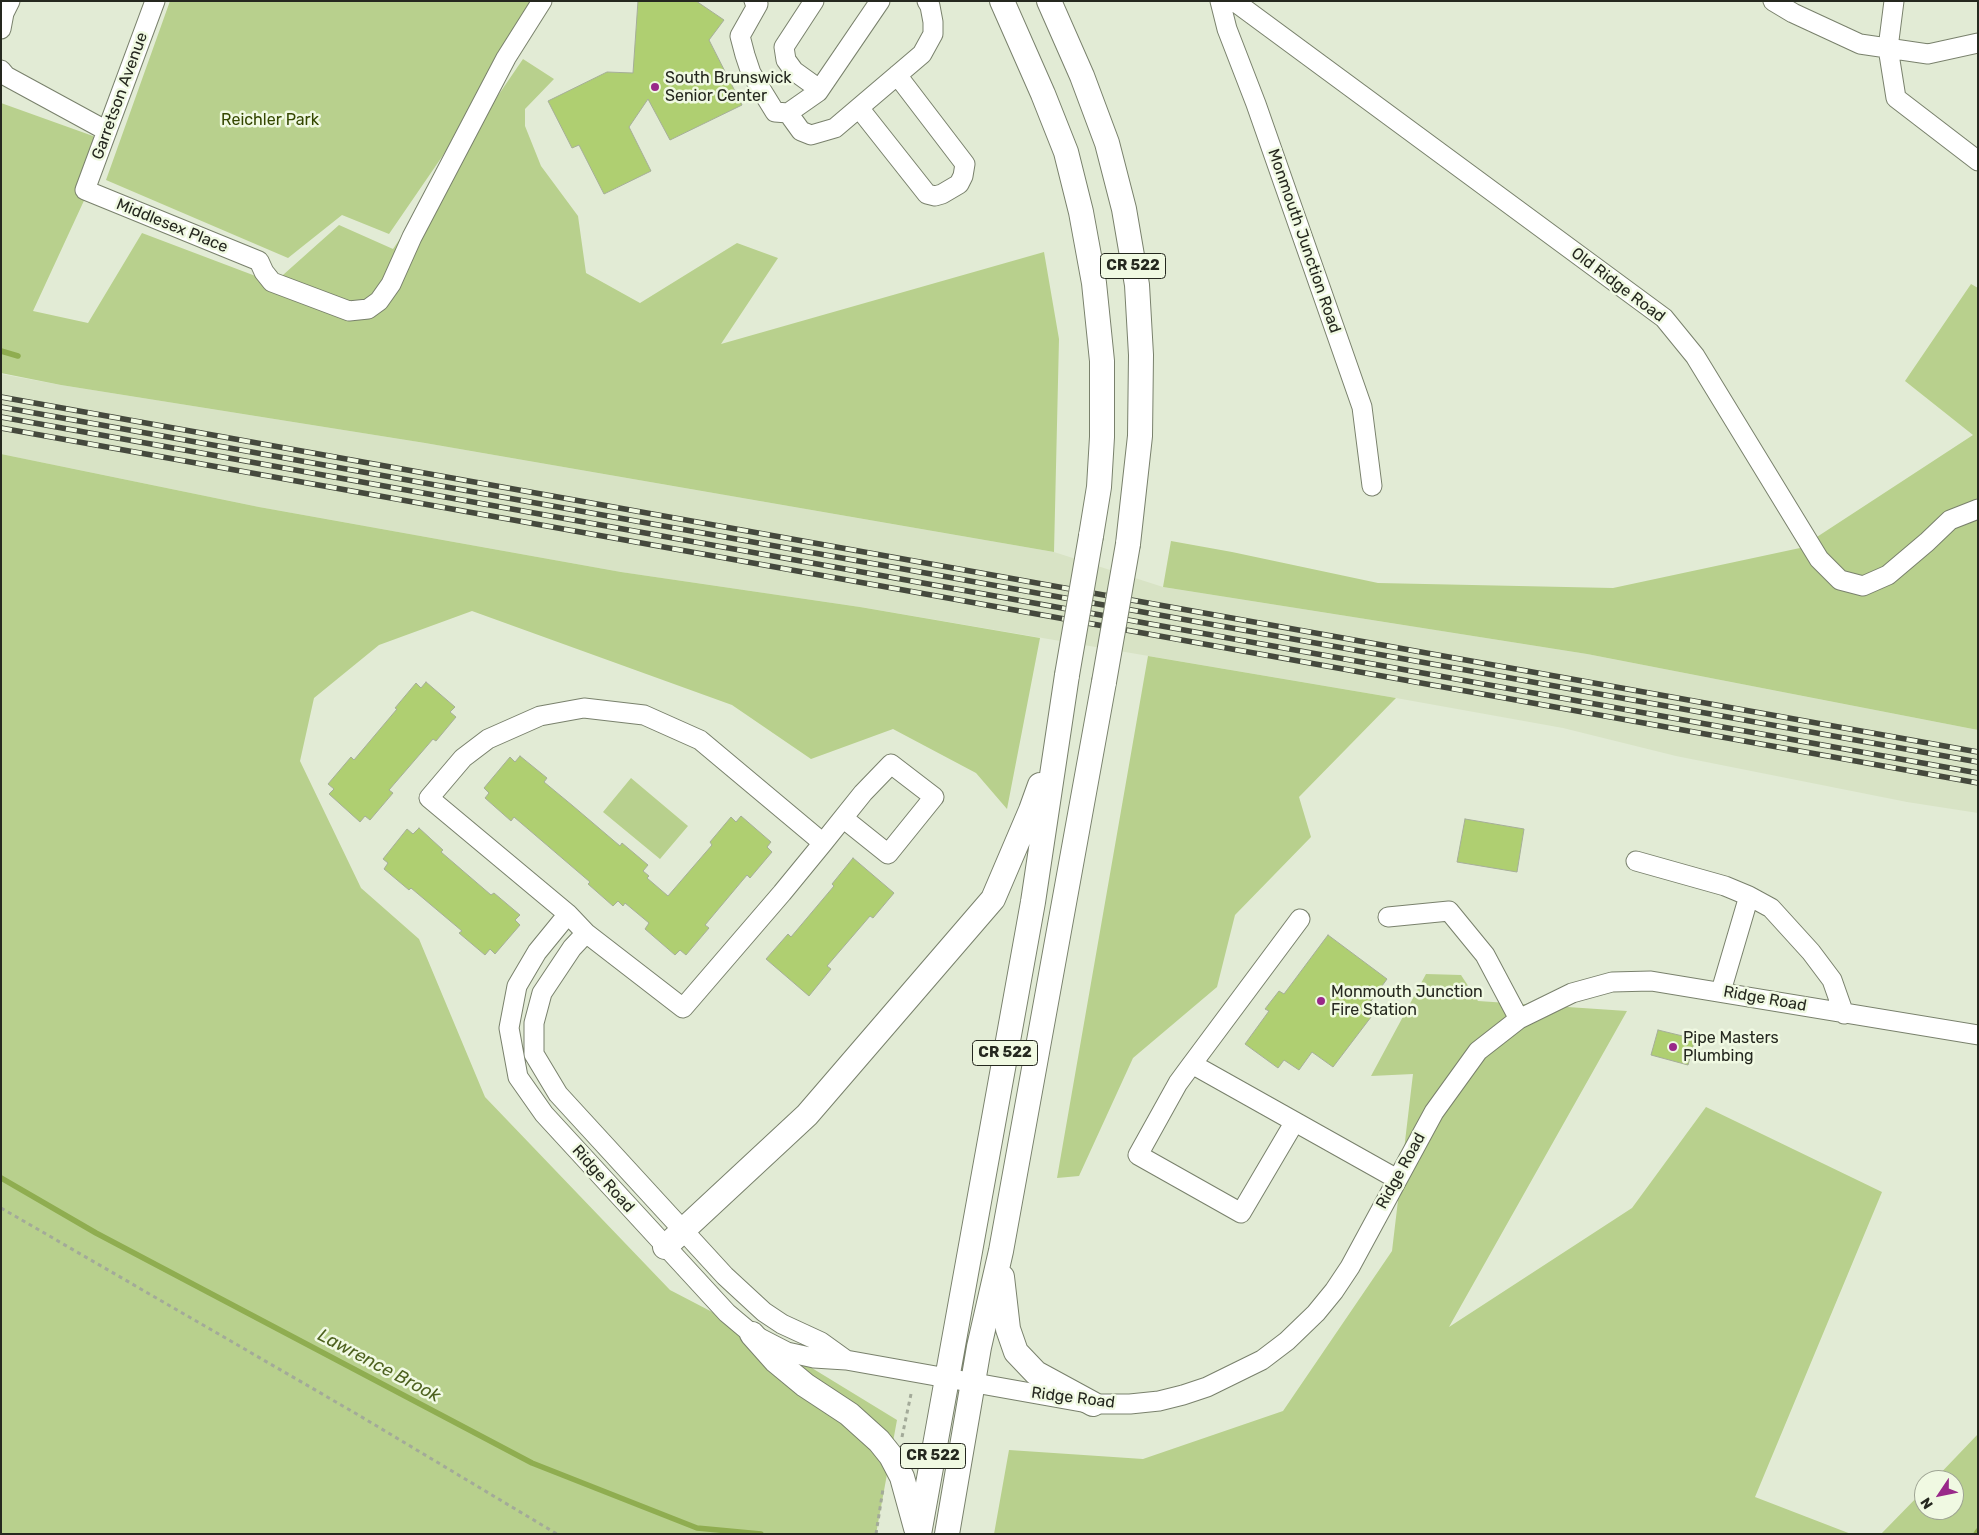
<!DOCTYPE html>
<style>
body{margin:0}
#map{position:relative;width:1979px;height:1535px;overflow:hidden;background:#e2ebd5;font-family:Rubik,sans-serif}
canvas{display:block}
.frame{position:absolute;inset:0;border:2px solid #25281f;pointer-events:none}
.north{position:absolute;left:1914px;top:1470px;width:50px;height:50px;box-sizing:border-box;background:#f0f9e2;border:1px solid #9fa594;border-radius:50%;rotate:236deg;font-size:14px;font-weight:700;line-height:20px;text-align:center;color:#25281f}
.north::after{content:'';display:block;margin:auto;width:18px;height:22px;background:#992989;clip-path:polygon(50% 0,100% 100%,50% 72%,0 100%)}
</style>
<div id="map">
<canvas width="1979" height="1535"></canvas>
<div class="frame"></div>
<div class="north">N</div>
</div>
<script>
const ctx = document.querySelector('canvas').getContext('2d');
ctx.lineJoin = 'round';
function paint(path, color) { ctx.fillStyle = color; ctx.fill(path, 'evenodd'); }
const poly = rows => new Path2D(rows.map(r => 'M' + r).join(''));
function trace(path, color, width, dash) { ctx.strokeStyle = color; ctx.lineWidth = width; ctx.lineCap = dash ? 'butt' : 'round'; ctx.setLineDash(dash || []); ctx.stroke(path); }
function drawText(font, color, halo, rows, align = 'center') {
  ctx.font = font + ' Rubik,sans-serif'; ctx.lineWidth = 5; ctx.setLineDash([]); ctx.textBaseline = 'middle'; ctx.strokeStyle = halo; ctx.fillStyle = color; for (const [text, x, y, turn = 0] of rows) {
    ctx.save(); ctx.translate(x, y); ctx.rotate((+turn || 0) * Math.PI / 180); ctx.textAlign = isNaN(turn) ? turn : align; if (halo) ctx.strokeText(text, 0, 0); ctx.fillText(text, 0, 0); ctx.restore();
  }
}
paint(poly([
 [1,374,61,385,425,443,1054,552,1163,587,1587,654,1978,730,1978,813,1907,802,1676,756,1563,728,1396,698,860,607,621,572,259,507,1,454]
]), '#d8e3c5');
paint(poly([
 [170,1,541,1,531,27,389,234,342,215,288,258,106,180],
 [523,59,554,79,525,109,525,126,541,166,578,216,586,273,640,303,737,243,778,258,721,344,1044,252,1059,339,1054,552,425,443,61,385,1,373,1,103,93,136,106,153,33,311,88,323,142,233,274,283,339,225,393,249],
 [1971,284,1978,288,1978,730,1587,654,1163,587,1171,541,1232,552,1378,583,1613,588,1800,548,1973,435,1905,381],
 [1,454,259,507,621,572,860,607,1040,638,1007,809,976,773,893,729,811,759,732,705,472,611,379,645,314,698,300,761,361,888,419,939,485,1097,670,1290,766,1340,897,1420,876,1534,1,1534],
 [1148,656,1396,698,1299,797,1311,837,1235,915,1217,987,1133,1058,1079,1176,1057,1178],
 [631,778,688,826,660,859,603,812],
 [1426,974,1461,975,1478,1001,1627,1011,1449,1327,1632,1208,1706,1107,1882,1192,1755,1497,1851,1534,994,1534,1009,1450,1143,1459,1283,1411,1392,1251,1413,1074,1371,1076],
 [1978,1434,1978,1534,1881,1534,1924,1490,1924,1510,1954,1510,1954,1480,1934,1480]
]), '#b8d08d');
trace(poly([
 [1,351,18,356],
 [1,1178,96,1233,532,1463,697,1528,761,1534],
 [1976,1534,1978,1531]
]), '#8fad50', 5.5);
const building = poly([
 [638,1,696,1,724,20,709,40,742,105,670,140,648,99,629,127,651,171,604,194,579,145,572,148,548,101,607,72,633,73,638,1],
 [426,682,455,707,450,712,456,717,436,741,433,739,389,790,393,793,370,820,365,816,360,822,329,794,334,789,328,784,351,757,354,760,397,709,395,708,416,683,421,688,426,682],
 [520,756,547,778,544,782,573,806,620,846,622,843,648,865,643,871,649,876,647,878,668,896,712,845,710,842,731,817,736,822,741,816,771,842,767,847,772,852,750,878,747,875,705,925,709,928,686,955,680,950,675,955,645,929,649,923,625,903,623,906,618,901,613,906,588,884,590,882,514,817,511,821,485,798,489,793,484,788,510,757,515,762,520,756],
 [1465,819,1524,829,1517,872,1457,862,1465,819],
 [419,828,443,850,441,852,491,895,494,893,520,915,515,920,520,925,495,954,490,949,485,955,459,933,462,931,411,888,409,890,384,869,388,863,383,859,407,829,413,834,419,828],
 [853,858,894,893,873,918,870,916,827,966,831,969,809,996,766,959,788,934,791,937,834,886,832,884,853,858],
 [1328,935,1387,979,1363,1012,1371,1017,1333,1067,1312,1052,1299,1070,1284,1060,1278,1068,1245,1044,1269,1011,1265,1009,1279,991,1284,994,1328,935],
 [1658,1030,1695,1039,1688,1065,1651,1055,1658,1030]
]);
paint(building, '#afcf71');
trace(building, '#a5ae98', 1);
const minor = poly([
 [155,1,85,190,259,261,264,272,272,282,349,311,368,309,379,301,391,284,412,237,506,58,542,1],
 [754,1,758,4,740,36,745,55,751,73,775,112,788,113,818,92,880,1],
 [814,1,784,47,786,60,794,71,819,89],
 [1220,1,1227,29,1256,104,1362,407,1372,486],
 [1234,1,1664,318,1695,356,1819,559,1840,580,1863,586,1888,575,1927,542,1950,520,1978,509],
 [1773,1,1793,13,1860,44,1928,54,1978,43],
 [1894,1,1888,48,1896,98,1978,161],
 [1,29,4,13,10,1],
 [1,70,6,76,107,131],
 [859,108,927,194,935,196,942,194,959,184,963,176,965,164,897,75],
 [788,113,801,131,811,135,835,128,922,54,933,34,933,22,930,6,927,1],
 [823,843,700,740,644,715,584,708,540,716,488,739,463,758,429,798,568,914,586,933,683,1008,782,893,823,843,863,793,891,764,934,797,888,854,843,818],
 [1636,861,1725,886,1749,896,1721,991],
 [1749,896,1771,908,1811,952,1832,980,1844,1014],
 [568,914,537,952,517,986,509,1028,518,1077,544,1114,727,1313,752,1334,787,1352,814,1358,846,1360,1093,1404,1130,1404,1159,1401,1183,1395,1207,1387,1262,1360,1287,1341,1316,1313,1334,1291,1350,1267,1434,1112,1478,1051,1519,1019,1572,993,1612,982,1651,981,1978,1035],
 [1388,917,1449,911,1485,955,1519,1019],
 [586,933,572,948,542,993,534,1023,534,1054,558,1094,725,1276,764,1312,782,1324,821,1342,846,1360],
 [1192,1064,1300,919],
 [1294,1123,1241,1213,1138,1155,1178,1083,1192,1064,1397,1179]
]);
const major = poly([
 [1002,1,1043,94,1066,152,1081,212,1094,283,1102,361,1102,437,1099,487,1091,536],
 [1049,1,1082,76,1107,143,1124,209,1137,285,1141,355,1140,436,1128,544],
 [665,1247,807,1115,993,899,1031,810,1040,785],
 [1002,1277,1008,1329,1016,1352,1036,1373,1093,1404],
 [752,1334,776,1361,805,1385,849,1414,879,1441,891,1456,902,1477,916,1528],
 [919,1534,1033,902,1067,675],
 [947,1534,979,1347,1001,1251,1104,682]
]);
trace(minor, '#79816c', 21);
trace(major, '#79816c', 26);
trace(poly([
 [1,1208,355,1413,557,1534],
 [902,1437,911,1394],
 [876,1534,883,1489]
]), '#a3aa99', 3, [4, 4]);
trace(minor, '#fff', 19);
trace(major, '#fff', 24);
const rail = poly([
 [1,397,1978,752],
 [1,407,1978,762],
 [1,417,1978,773],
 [1,428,1978,783]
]);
trace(rail, '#45493d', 5.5);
trace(rail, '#f0f9e2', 4, [11]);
const majorBridge = poly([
 [1067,675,1091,536],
 [1104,682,1128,544]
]);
trace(majorBridge, '#79816c', 26, []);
trace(majorBridge, '#fff', 24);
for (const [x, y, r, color] of [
 [655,87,5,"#992989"],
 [1321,1001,5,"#992989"],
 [1673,1047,5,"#992989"]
]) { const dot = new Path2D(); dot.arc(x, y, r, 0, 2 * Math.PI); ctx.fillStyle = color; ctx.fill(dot); trace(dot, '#f0f9e2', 2); }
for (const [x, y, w] of [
 [1133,266,65],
 [1005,1053,65],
 [933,1456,65]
]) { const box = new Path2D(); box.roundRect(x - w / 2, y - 12.5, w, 25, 4); ctx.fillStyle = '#f0f9e2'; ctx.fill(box); trace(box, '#25281f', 1); }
drawText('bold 15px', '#25281f', null, [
 ["CR 522",1133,266],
 ["CR 522",1005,1053],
 ["CR 522",933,1456]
]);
drawText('16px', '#25281f', '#f0f9e2', [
 ["South Brunswick",665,78],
 ["Senior Center",665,96],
 ["Monmouth Junction",1331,992],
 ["Fire Station",1331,1010],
 ["Pipe Masters",1683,1038],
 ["Plumbing",1683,1056]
], 'left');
drawText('16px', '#25281f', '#f0f9e2', [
 ["Garretson Avenue",120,96,-70],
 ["Middlesex Place",172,226,22],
 ["Monmouth Junction Road",1304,241,71],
 ["Old Ridge Road",1618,285,37],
 ["Ridge Road",1765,999,10],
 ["Ridge Road",1401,1171,-61],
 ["Ridge Road",603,1179,48],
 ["Ridge Road",1073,1398,7]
]);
drawText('16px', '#344700', '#f0f9e2', [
 ["Reichler Park",270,120]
]);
drawText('italic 18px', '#4d611f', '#f0f9e2', [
 ["Lawrence Brook",379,1366,28]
]);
</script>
